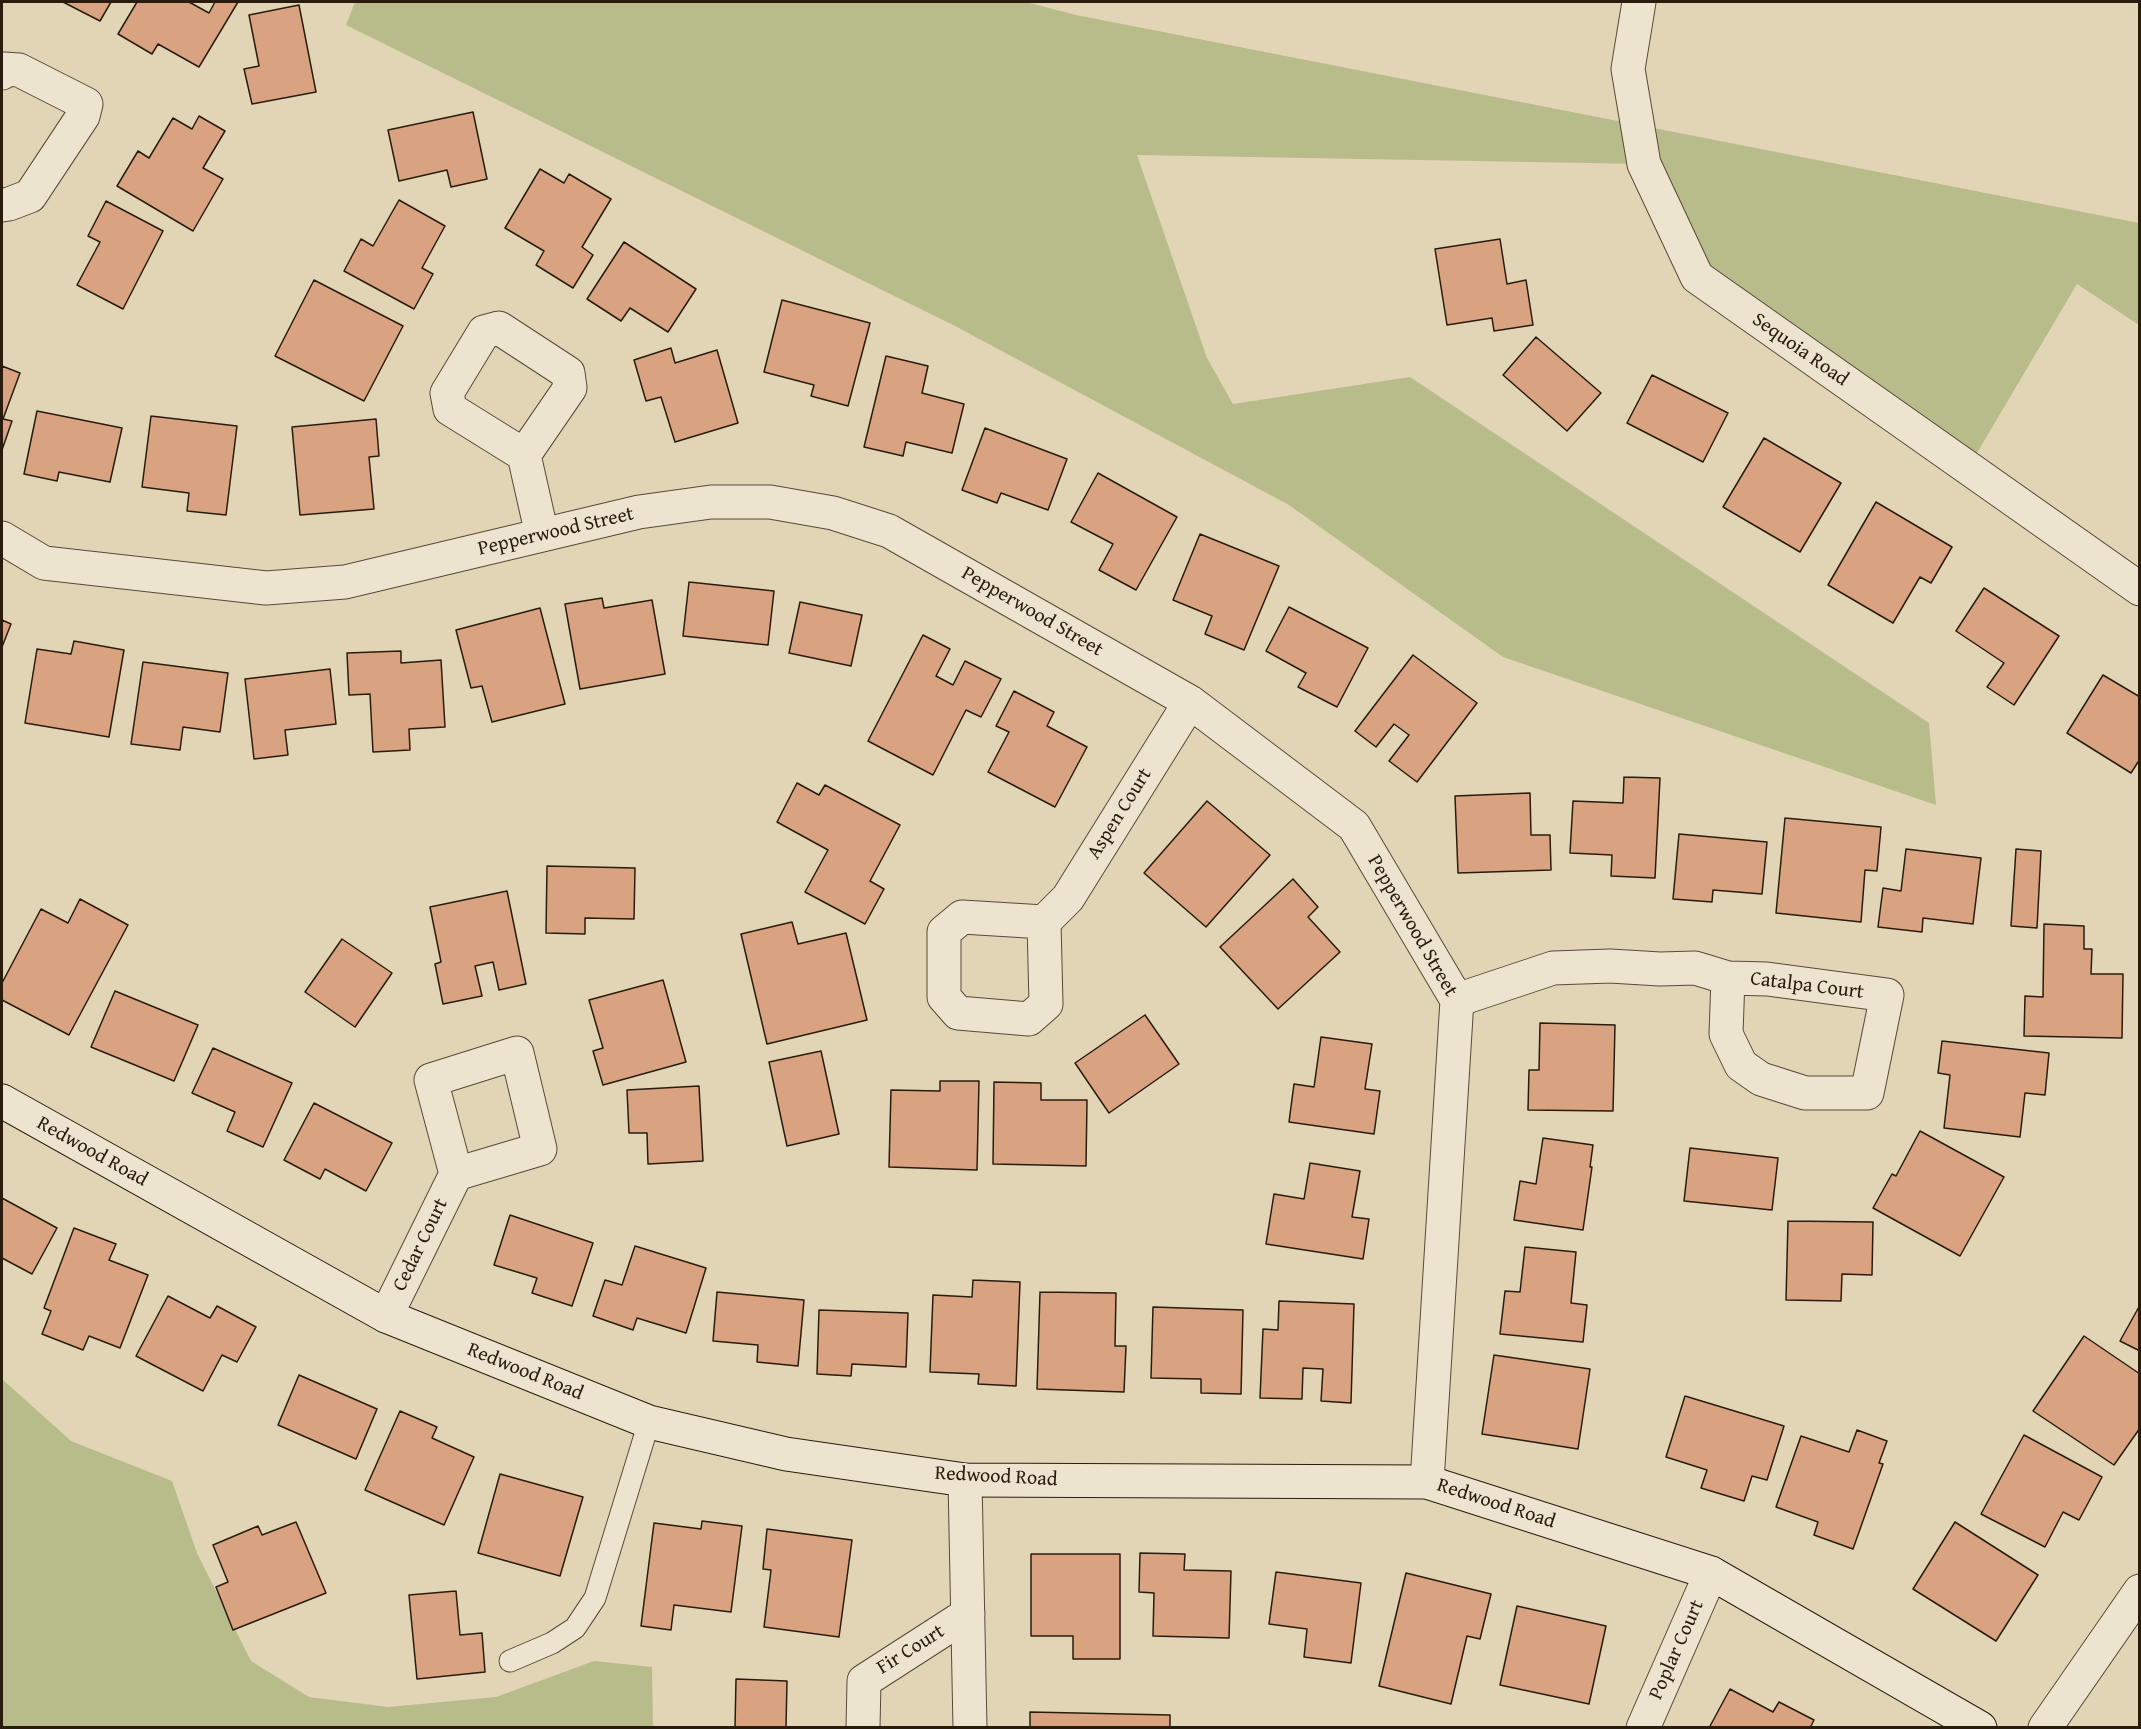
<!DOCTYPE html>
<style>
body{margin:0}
#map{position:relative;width:2141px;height:1729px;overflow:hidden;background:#e1d5b5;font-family:"Gentium Book Plus",serif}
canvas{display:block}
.frame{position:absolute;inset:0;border:3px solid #2a1c0d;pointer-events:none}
</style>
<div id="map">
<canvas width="2141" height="1729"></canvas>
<div class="frame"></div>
</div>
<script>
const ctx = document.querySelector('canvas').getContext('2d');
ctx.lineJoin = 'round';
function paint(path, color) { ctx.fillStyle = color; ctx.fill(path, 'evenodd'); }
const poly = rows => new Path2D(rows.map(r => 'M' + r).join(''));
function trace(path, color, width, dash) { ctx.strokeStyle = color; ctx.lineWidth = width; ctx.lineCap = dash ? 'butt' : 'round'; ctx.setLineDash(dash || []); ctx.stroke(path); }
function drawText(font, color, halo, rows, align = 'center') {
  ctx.font = font + ' "Gentium Book Plus",serif'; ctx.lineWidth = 4.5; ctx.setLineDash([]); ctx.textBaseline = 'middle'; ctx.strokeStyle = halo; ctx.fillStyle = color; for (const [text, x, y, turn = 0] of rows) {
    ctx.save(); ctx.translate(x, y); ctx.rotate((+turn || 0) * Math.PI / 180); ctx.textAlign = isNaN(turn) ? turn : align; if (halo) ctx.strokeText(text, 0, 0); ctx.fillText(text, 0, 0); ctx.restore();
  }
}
paint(poly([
 [355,2,1026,2,1076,15,2139,223,2139,325,2077,284,1968,468,1697,277,1644,164,1137,155,1207,358,1233,404,1410,377,1929,723,1936,805,1503,657,1289,505,957,327,346,25],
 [2,1379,71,1441,172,1481,197,1553,251,1661,309,1697,388,1707,496,1697,594,1661,652,1667,653,1727,2,1727]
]), '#b8bc8a');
const building = poly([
 [63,2,111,2,100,21,63,2],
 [137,2,189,2,209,13,215,2,238,2,199,67,158,44,152,54,118,34,137,2],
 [299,5,316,92,252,104,244,69,259,66,249,15,299,5],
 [473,112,487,179,451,187,447,170,399,181,388,130,473,112],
 [199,116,225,131,203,168,223,179,193,231,117,186,138,151,149,158,173,118,192,129,199,116],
 [540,169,564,183,569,174,611,199,582,247,593,255,573,288,536,265,544,251,505,228,540,169],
 [399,200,445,226,422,268,433,274,414,309,344,271,361,239,373,246,399,200],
 [106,201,163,231,123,309,77,285,100,242,88,236,106,201],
 [1500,239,1507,284,1526,280,1533,325,1494,331,1492,318,1447,325,1435,249,1500,239],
 [624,242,696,289,668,332,630,308,621,321,587,299,624,242],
 [314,280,403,326,364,401,275,356,314,280],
 [782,300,870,323,848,406,811,396,814,385,764,372,782,300],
 [1536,337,1601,393,1567,431,1503,375,1536,337],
 [671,348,675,363,717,350,738,423,675,442,661,397,646,401,634,360,671,348],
 [886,356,928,366,922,393,964,404,952,453,906,442,903,456,864,447,886,356],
 [2,366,20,373,3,419,12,421,2,450,2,366],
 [1652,375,1728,413,1703,462,1627,423,1652,375],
 [37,411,122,428,110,482,59,472,57,481,24,474,37,411],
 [151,416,237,426,226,515,187,511,189,493,142,487,151,416],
 [376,419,379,456,369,457,374,509,300,515,292,427,376,419],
 [985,428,1067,459,1048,510,1001,493,997,503,962,490,985,428],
 [1764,438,1841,483,1800,552,1723,507,1764,438],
 [1098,473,1177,517,1136,590,1099,570,1113,544,1071,522,1098,473],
 [1876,502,1952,547,1931,583,1920,577,1893,623,1828,585,1876,502],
 [1200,534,1279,566,1244,650,1205,634,1212,616,1173,600,1200,534],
 [689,582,774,591,768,645,683,636,689,582],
 [1984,588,2059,636,2014,705,1987,687,2004,663,1956,631,1984,588],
 [602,598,604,608,652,600,665,674,580,689,565,604,602,598],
 [800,602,862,615,851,666,789,653,800,602],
 [1289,607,1368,648,1337,707,1298,687,1306,673,1266,651,1289,607],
 [540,608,565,704,492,722,482,686,471,688,456,630,540,608],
 [2,620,11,624,2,647,2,620],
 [923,635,950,649,936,676,953,685,965,661,1001,679,981,717,966,710,933,775,868,741,923,635],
 [74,641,124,650,109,737,25,723,37,649,71,654,74,641],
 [401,651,401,663,441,660,445,727,409,729,410,750,373,752,370,694,349,695,347,653,401,651],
 [1413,655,1477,703,1417,782,1389,761,1409,735,1394,724,1376,747,1355,731,1413,655],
 [143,662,228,673,220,732,183,727,180,750,131,744,143,662],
 [330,669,336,724,285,730,288,755,254,759,245,679,330,669],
 [2103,675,2140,697,2140,759,2131,773,2067,733,2103,675],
 [1014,691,1054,712,1047,726,1087,747,1055,807,988,772,1009,732,996,726,1014,691],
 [1624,777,1660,778,1655,878,1611,876,1612,855,1570,853,1573,801,1623,803,1624,777],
 [797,783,819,795,825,785,900,825,870,881,884,889,865,924,805,892,828,850,777,822,797,783],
 [1530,793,1531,835,1550,835,1551,870,1458,873,1455,796,1530,793],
 [1207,801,1270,855,1206,927,1144,873,1207,801],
 [1785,818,1881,827,1877,871,1865,870,1861,922,1776,913,1785,818],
 [1679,834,1767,842,1762,894,1713,890,1712,902,1673,899,1679,834],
 [1906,849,1981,858,1973,924,1923,918,1922,932,1878,927,1883,888,1901,891,1906,849],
 [2016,849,2041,851,2037,928,2011,926,2016,849],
 [547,866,635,868,634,919,585,918,585,934,546,933,547,866],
 [1293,879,1318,907,1308,917,1340,952,1278,1009,1220,947,1293,879],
 [507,891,526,984,499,990,493,962,475,966,482,996,443,1004,435,964,441,962,430,907,507,891],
 [80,899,128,925,69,1035,2,1000,2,983,41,909,68,923,80,899],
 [792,922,798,944,846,933,867,1020,767,1044,741,934,792,922],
 [2044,924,2084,926,2084,949,2092,949,2091,974,2123,974,2122,1038,2024,1036,2025,996,2043,997,2044,924],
 [342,939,392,973,355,1027,305,992,342,939],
 [663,980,686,1062,603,1085,593,1051,603,1048,589,1000,663,980],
 [115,991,198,1025,174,1081,91,1047,115,991],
 [1145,1015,1179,1064,1109,1113,1075,1063,1145,1015],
 [1540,1023,1615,1025,1613,1111,1528,1110,1529,1070,1539,1070,1540,1023],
 [1321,1037,1372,1044,1365,1089,1380,1091,1374,1134,1289,1122,1294,1084,1314,1087,1321,1037],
 [1942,1041,2049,1053,2045,1095,2025,1093,2020,1137,1944,1128,1950,1075,1938,1073,1942,1041],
 [213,1048,292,1083,263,1147,227,1131,235,1112,192,1093,213,1048],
 [821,1051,839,1134,787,1146,769,1062,821,1051],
 [940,1081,979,1081,977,1170,889,1167,891,1090,940,1091,940,1081],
 [994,1082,1041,1083,1041,1100,1087,1100,1086,1166,993,1164,994,1082],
 [699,1086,703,1161,648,1164,647,1133,629,1133,627,1090,699,1086],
 [314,1103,392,1143,366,1191,325,1169,320,1179,284,1160,314,1103],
 [1920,1131,2004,1177,1960,1256,1873,1208,1892,1174,1896,1176,1920,1131],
 [1543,1138,1593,1145,1590,1167,1592,1167,1583,1230,1514,1220,1520,1181,1536,1184,1543,1138],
 [1690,1148,1778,1158,1772,1210,1684,1201,1690,1148],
 [1310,1163,1360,1171,1352,1217,1369,1219,1363,1259,1266,1244,1274,1194,1304,1199,1310,1163],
 [2,1198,57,1228,32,1274,2,1258,2,1198],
 [510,1215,593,1243,572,1306,532,1293,537,1278,494,1265,510,1215],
 [1788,1221,1873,1222,1872,1275,1842,1274,1841,1301,1786,1300,1788,1221],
 [74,1228,116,1244,109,1260,148,1275,120,1348,89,1336,83,1350,42,1334,51,1311,44,1308,74,1228],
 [635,1246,706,1268,686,1333,637,1318,633,1330,593,1316,605,1280,622,1285,635,1246],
 [1525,1247,1576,1252,1571,1303,1587,1305,1583,1342,1500,1334,1505,1291,1520,1292,1525,1247],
 [973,1280,1020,1282,1016,1386,978,1384,979,1374,930,1372,933,1295,972,1297,973,1280],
 [717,1292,804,1300,798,1366,757,1362,758,1345,713,1341,717,1292],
 [1040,1292,1116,1293,1115,1346,1126,1346,1124,1392,1037,1389,1040,1292],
 [168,1296,210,1318,217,1306,256,1327,237,1362,222,1355,203,1391,136,1356,168,1296],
 [1279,1301,1354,1304,1351,1403,1321,1401,1323,1369,1303,1368,1302,1399,1260,1398,1263,1329,1278,1330,1279,1301],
 [2140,1305,2140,1351,2120,1341,2140,1305],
 [1153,1307,1243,1310,1241,1394,1201,1393,1201,1379,1151,1378,1153,1307],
 [819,1310,908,1313,906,1367,852,1364,851,1376,817,1374,819,1310],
 [2084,1336,2140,1374,2140,1428,2114,1465,2033,1411,2084,1336],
 [1494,1355,1590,1369,1578,1449,1482,1434,1494,1355],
 [299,1375,377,1409,356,1459,278,1425,299,1375],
 [1685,1396,1784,1426,1767,1480,1752,1476,1744,1501,1701,1488,1707,1470,1666,1457,1685,1396],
 [400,1411,437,1427,432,1438,474,1457,444,1525,365,1490,400,1411],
 [1857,1430,1887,1441,1879,1463,1883,1464,1853,1549,1814,1535,1818,1522,1776,1507,1801,1436,1849,1452,1857,1430],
 [2024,1435,2102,1477,2079,1520,2063,1512,2045,1547,1981,1514,2024,1435],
 [500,1474,583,1497,560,1576,478,1553,500,1474],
 [702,1521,742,1526,731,1612,674,1605,671,1630,641,1626,654,1523,701,1529,702,1521],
 [296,1522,326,1593,233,1630,216,1587,228,1582,213,1545,258,1526,262,1535,296,1522],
 [1955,1522,2038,1575,1996,1641,1913,1589,1955,1522],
 [767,1529,852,1540,839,1637,764,1627,771,1570,763,1569,767,1529],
 [1140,1553,1185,1554,1184,1570,1231,1571,1229,1638,1153,1636,1154,1593,1139,1592,1140,1553],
 [1031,1554,1120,1554,1120,1659,1073,1659,1073,1636,1031,1636,1031,1554],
 [1276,1572,1361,1583,1351,1663,1304,1657,1307,1629,1269,1624,1276,1572],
 [1406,1573,1491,1594,1480,1639,1467,1636,1451,1704,1379,1686,1406,1573],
 [456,1591,460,1635,482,1633,485,1672,417,1679,409,1595,456,1591],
 [1517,1606,1606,1626,1589,1704,1500,1685,1517,1606],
 [736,1679,787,1681,786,1727,790,1728,735,1728,736,1679],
 [1730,1689,1773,1712,1779,1702,1814,1720,1810,1728,1709,1728,1730,1689],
 [1030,1712,1170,1715,1170,1728,1030,1728,1030,1712]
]);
paint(building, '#d9a382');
trace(building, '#2a1c0d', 1.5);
const lane = poly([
 [510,1661,552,1643,575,1628,595,1598,649,1422]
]);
const street = poly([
 [1639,2,1628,69,1644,164,1697,277,2140,589],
 [2,73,4,69,19,70,86,104,83,116,30,196,9,204,2,205],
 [524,455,570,388,568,373,499,328,484,332,447,393,450,409,524,455,542,535],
 [2,538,44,563,266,588,345,582,639,512,711,502,770,502,833,513,889,531,1190,702,1354,826,1457,1000,1427,1482],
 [1044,922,962,917,944,932,944,997,958,1013,1029,1019,1046,1004,1044,922,1068,898,1190,702],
 [1457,1000,1553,968,1610,966,1660,969,1695,968,1728,978,1767,979,1887,995,1867,1093,1805,1093,1761,1079,1741,1065,1726,1034,1728,978],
 [386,1316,456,1174,540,1149,517,1053,431,1080,456,1174],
 [965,1480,970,1728],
 [863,1728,864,1681,968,1614],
 [1643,1728,1711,1573],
 [2045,1728,2140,1591]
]);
const secondary = poly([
 [2,1101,386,1316,649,1422,786,1454,965,1480,1427,1482,1711,1573,1980,1728]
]);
trace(lane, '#584a37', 23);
trace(street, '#584a37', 35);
trace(secondary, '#2a1c0d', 35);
trace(lane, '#ece4cf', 21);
trace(street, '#ece4cf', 33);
trace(secondary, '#ece4cf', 33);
drawText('20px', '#2a1c0d', '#ece4cf', [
 ["Sequoia Road",1800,350,35],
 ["Pepperwood Street",556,532,-13],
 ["Pepperwood Street",1032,612,30],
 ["Aspen Court",1120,814,-58],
 ["Pepperwood Street",1412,926,60],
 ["Catalpa Court",1807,986,7],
 ["Redwood Road",92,1152,29],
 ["Cedar Court",421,1245,-64],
 ["Redwood Road",525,1372,22],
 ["Redwood Road",996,1477,3],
 ["Redwood Road",1496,1504,18],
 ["Fir Court",911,1650,-32],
 ["Poplar Court",1677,1650,-66]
]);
</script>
